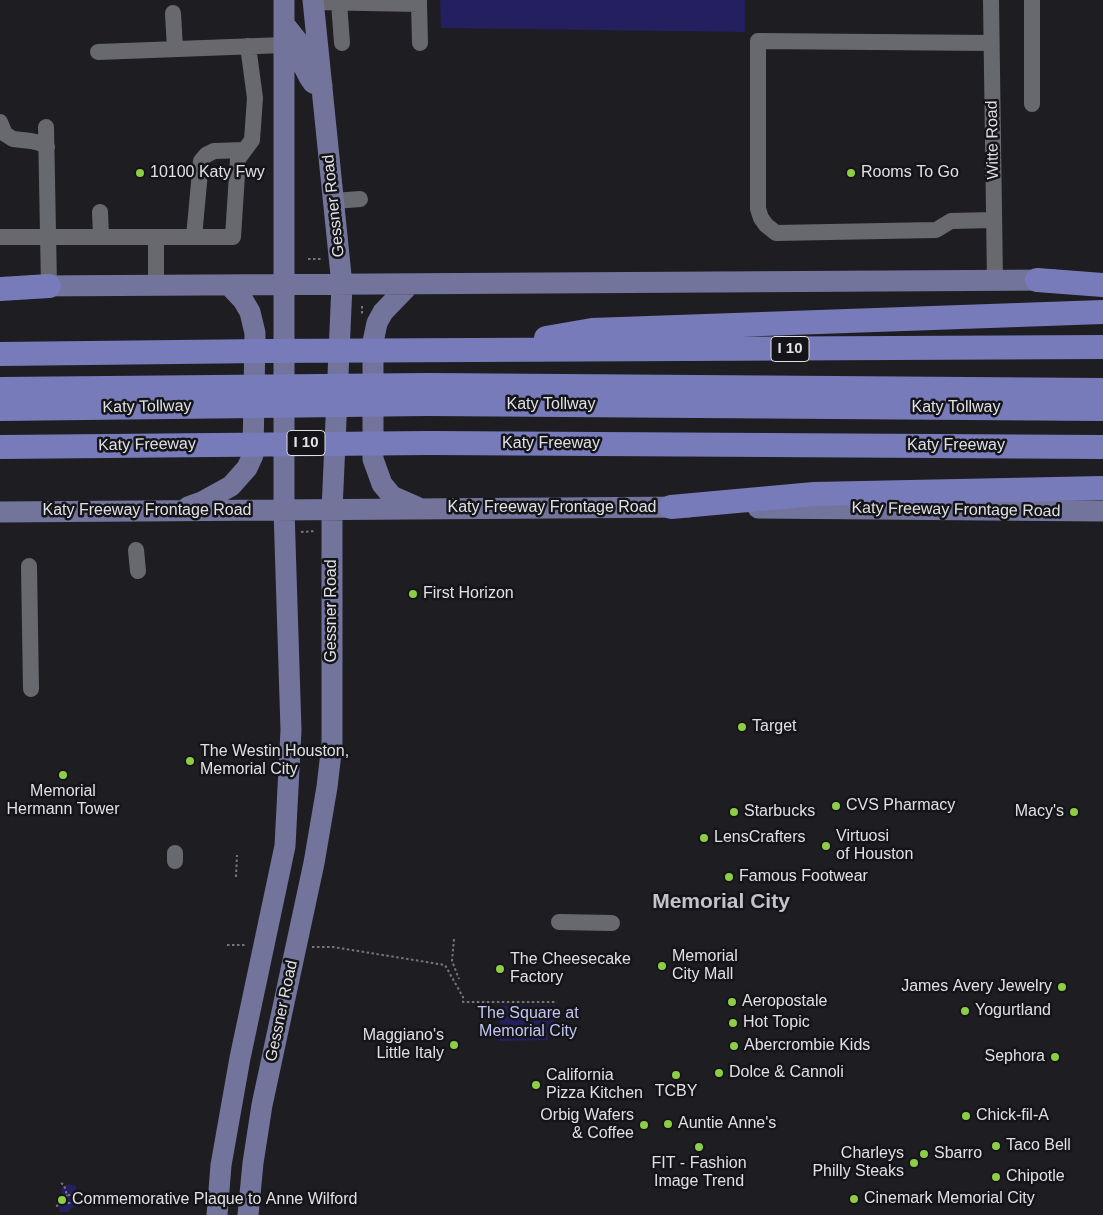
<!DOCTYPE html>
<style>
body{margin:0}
canvas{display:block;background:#1d1d22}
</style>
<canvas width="1103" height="1215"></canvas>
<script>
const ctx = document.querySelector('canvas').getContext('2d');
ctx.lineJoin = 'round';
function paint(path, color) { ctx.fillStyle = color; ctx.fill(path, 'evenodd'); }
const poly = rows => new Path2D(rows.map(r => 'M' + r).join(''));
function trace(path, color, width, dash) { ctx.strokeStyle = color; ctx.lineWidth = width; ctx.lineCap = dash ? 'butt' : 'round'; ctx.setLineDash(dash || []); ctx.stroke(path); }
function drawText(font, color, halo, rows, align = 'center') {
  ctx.font = font + ' Helvetica,sans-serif'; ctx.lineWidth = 5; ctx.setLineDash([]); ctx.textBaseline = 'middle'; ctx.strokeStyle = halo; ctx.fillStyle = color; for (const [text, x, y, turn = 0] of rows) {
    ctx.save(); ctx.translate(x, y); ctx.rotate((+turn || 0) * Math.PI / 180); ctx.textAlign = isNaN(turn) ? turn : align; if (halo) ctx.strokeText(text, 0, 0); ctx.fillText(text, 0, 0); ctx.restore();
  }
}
paint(poly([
 [440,0,745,0,745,32,441,28],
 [500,1006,556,1006,556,1027,548,1035,548,1040,500,1041],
 [69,1184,76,1186,77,1206,70,1209,69,1212,59,1212,62,1187]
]), '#241f5e');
trace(poly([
 [308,259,322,259],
 [362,306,362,315],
 [301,532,316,531],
 [236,877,237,855],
 [454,939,452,961,459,979],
 [227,945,247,945],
 [312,947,333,947,445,965,463,997,463,1002,557,1002],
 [61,1183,64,1185,67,1195,72,1195,76,1202,89,1202,105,1198],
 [63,1204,75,1202],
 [56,1206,63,1204,67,1195]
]), '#76767a', 2, [2.5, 2.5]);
trace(poly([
 [991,0,995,281],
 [1032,0,1032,104],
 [313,2,419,4,419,0],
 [339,3,342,43],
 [419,4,420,43],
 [173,13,175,49],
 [991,43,758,41,758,209,761,218,766,225,776,233,936,230,951,221,994,220],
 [98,52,284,45],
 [0,122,5,134,13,139,31,141,40,143,47,147],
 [46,127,49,286],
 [334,201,360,199],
 [100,212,101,237],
 [0,237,233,237,238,159,252,140,255,98,248,46],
 [156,237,156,286],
 [194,237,201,161,206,155,214,151,244,150],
 [136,550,138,571],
 [29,566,31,689],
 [175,861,175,853],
 [559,922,612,923]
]), '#68696e', 16);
trace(poly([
 [284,24,300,44,304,67,309,77,313,83,322,86],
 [410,284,383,312,377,323,373,342,373,459,382,484,392,496,417,507],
 [33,286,1055,280],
 [188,507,202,502,231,486,247,468,253,455,255,333,250,312,243,300,229,285],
 [758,508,1103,511],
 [0,512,688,507],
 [217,1215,221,1165,240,1058,285,846,291,730,284,510,284,0],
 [248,1215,253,1163,262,1105,314,863,327,787,332,744,332,510,342,285,313,0]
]), '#72749c', 21);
trace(poly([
 [1037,280,1103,285],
 [0,289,49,286],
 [546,338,592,330,1103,312],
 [0,354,265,351,1103,347],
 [0,389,428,385,1103,390],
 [0,409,428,404,1103,409],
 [0,447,429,443,1103,447],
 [671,507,814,494,1103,488]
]), '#787bba', 24);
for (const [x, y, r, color] of [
 [140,173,5,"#8dce44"],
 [851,173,5,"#8dce44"],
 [413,594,5,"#8dce44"],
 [742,727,5,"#8dce44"],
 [190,761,5,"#8dce44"],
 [63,775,5,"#8dce44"],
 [836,806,5,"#8dce44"],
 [734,812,5,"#8dce44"],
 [1074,812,5,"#8dce44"],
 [704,838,5,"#8dce44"],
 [826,846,5,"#8dce44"],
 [729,877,5,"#8dce44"],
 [662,966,5,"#8dce44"],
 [500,969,5,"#8dce44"],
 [1062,987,5,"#8dce44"],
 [732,1002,5,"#8dce44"],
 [965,1011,5,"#8dce44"],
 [733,1023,5,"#8dce44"],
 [454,1045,5,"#8dce44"],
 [734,1046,5,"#8dce44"],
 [1055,1057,5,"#8dce44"],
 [719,1073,5,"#8dce44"],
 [676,1075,5,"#8dce44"],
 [536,1085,5,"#8dce44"],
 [966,1116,5,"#8dce44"],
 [668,1124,5,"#8dce44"],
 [644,1125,5,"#8dce44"],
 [996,1146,5,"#8dce44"],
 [699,1147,5,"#8dce44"],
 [924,1154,5,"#8dce44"],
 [914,1163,5,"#8dce44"],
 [996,1177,5,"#8dce44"],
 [854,1199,5,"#8dce44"],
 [62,1200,5,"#8dce44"]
]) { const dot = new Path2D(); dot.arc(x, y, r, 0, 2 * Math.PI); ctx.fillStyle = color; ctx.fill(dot); trace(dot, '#141419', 2); }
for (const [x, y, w] of [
 [790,349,38],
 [306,443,38]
]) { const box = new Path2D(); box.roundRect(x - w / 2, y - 12.5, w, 25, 4); ctx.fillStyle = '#141419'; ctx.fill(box); trace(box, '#e0e1e4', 1); }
drawText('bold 15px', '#e0e1e4', null, [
 ["I 10",790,349],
 ["I 10",306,443]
]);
drawText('16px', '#e0e1e4', '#141419', [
 ["Witte Road",993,140,-91],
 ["Gessner Road",334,206,-96],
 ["Katy Tollway",551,405],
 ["Katy Tollway",147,407,-1],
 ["Katy Tollway",956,408],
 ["Katy Freeway",551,444],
 ["Katy Freeway",147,445,-1],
 ["Katy Freeway",956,446],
 ["Katy Freeway Frontage Road",552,508],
 ["Katy Freeway Frontage Road",956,510,1],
 ["Katy Freeway Frontage Road",147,511],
 ["Gessner Road",332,611,-90],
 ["Gessner Road",282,1011,-78]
]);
drawText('16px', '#e0e1e4', '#141419', [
 ["10100 Katy Fwy",150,173],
 ["Rooms To Go",861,173],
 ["First Horizon",423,594],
 ["Target",752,727],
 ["The Westin Houston,",200,752],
 ["Memorial City",200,770],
 ["Memorial",63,792,"center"],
 ["Hermann Tower",63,810,"center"],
 ["CVS Pharmacy",846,806],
 ["Starbucks",744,812],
 ["Macy's",1064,812,"right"],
 ["Virtuosi",836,837],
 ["of Houston",836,855],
 ["LensCrafters",714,838],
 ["Famous Footwear",739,877],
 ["Memorial",672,957],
 ["City Mall",672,975],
 ["The Cheesecake",510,960],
 ["Factory",510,978],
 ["James Avery Jewelry",1052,987,"right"],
 ["Aeropostale",742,1002],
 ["Yogurtland",975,1011],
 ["Hot Topic",743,1023],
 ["Maggiano's",444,1036,"right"],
 ["Little Italy",444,1054,"right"],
 ["Abercrombie Kids",744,1046],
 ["Sephora",1045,1057,"right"],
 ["Dolce & Cannoli",729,1073],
 ["California",546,1076],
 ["Pizza Kitchen",546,1094],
 ["TCBY",676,1092,"center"],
 ["Orbig Wafers",634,1116,"right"],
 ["& Coffee",634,1134,"right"],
 ["Chick-fil-A",976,1116],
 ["Auntie Anne's",678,1124],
 ["Taco Bell",1006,1146],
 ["Charleys",904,1154,"right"],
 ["Philly Steaks",904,1172,"right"],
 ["Sbarro",934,1154],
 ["FIT - Fashion",699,1164,"center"],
 ["Image Trend",699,1182,"center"],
 ["Chipotle",1006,1177],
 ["Cinemark Memorial City",864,1199],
 ["Commemorative Plaque to Anne Wilford",72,1200]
], 'left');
drawText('16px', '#c3c6f2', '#141419', [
 ["The Square at",528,1014],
 ["Memorial City",528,1032]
]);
drawText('bold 21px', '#c3c4ca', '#141419', [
 ["Memorial City",721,902]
]);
</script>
